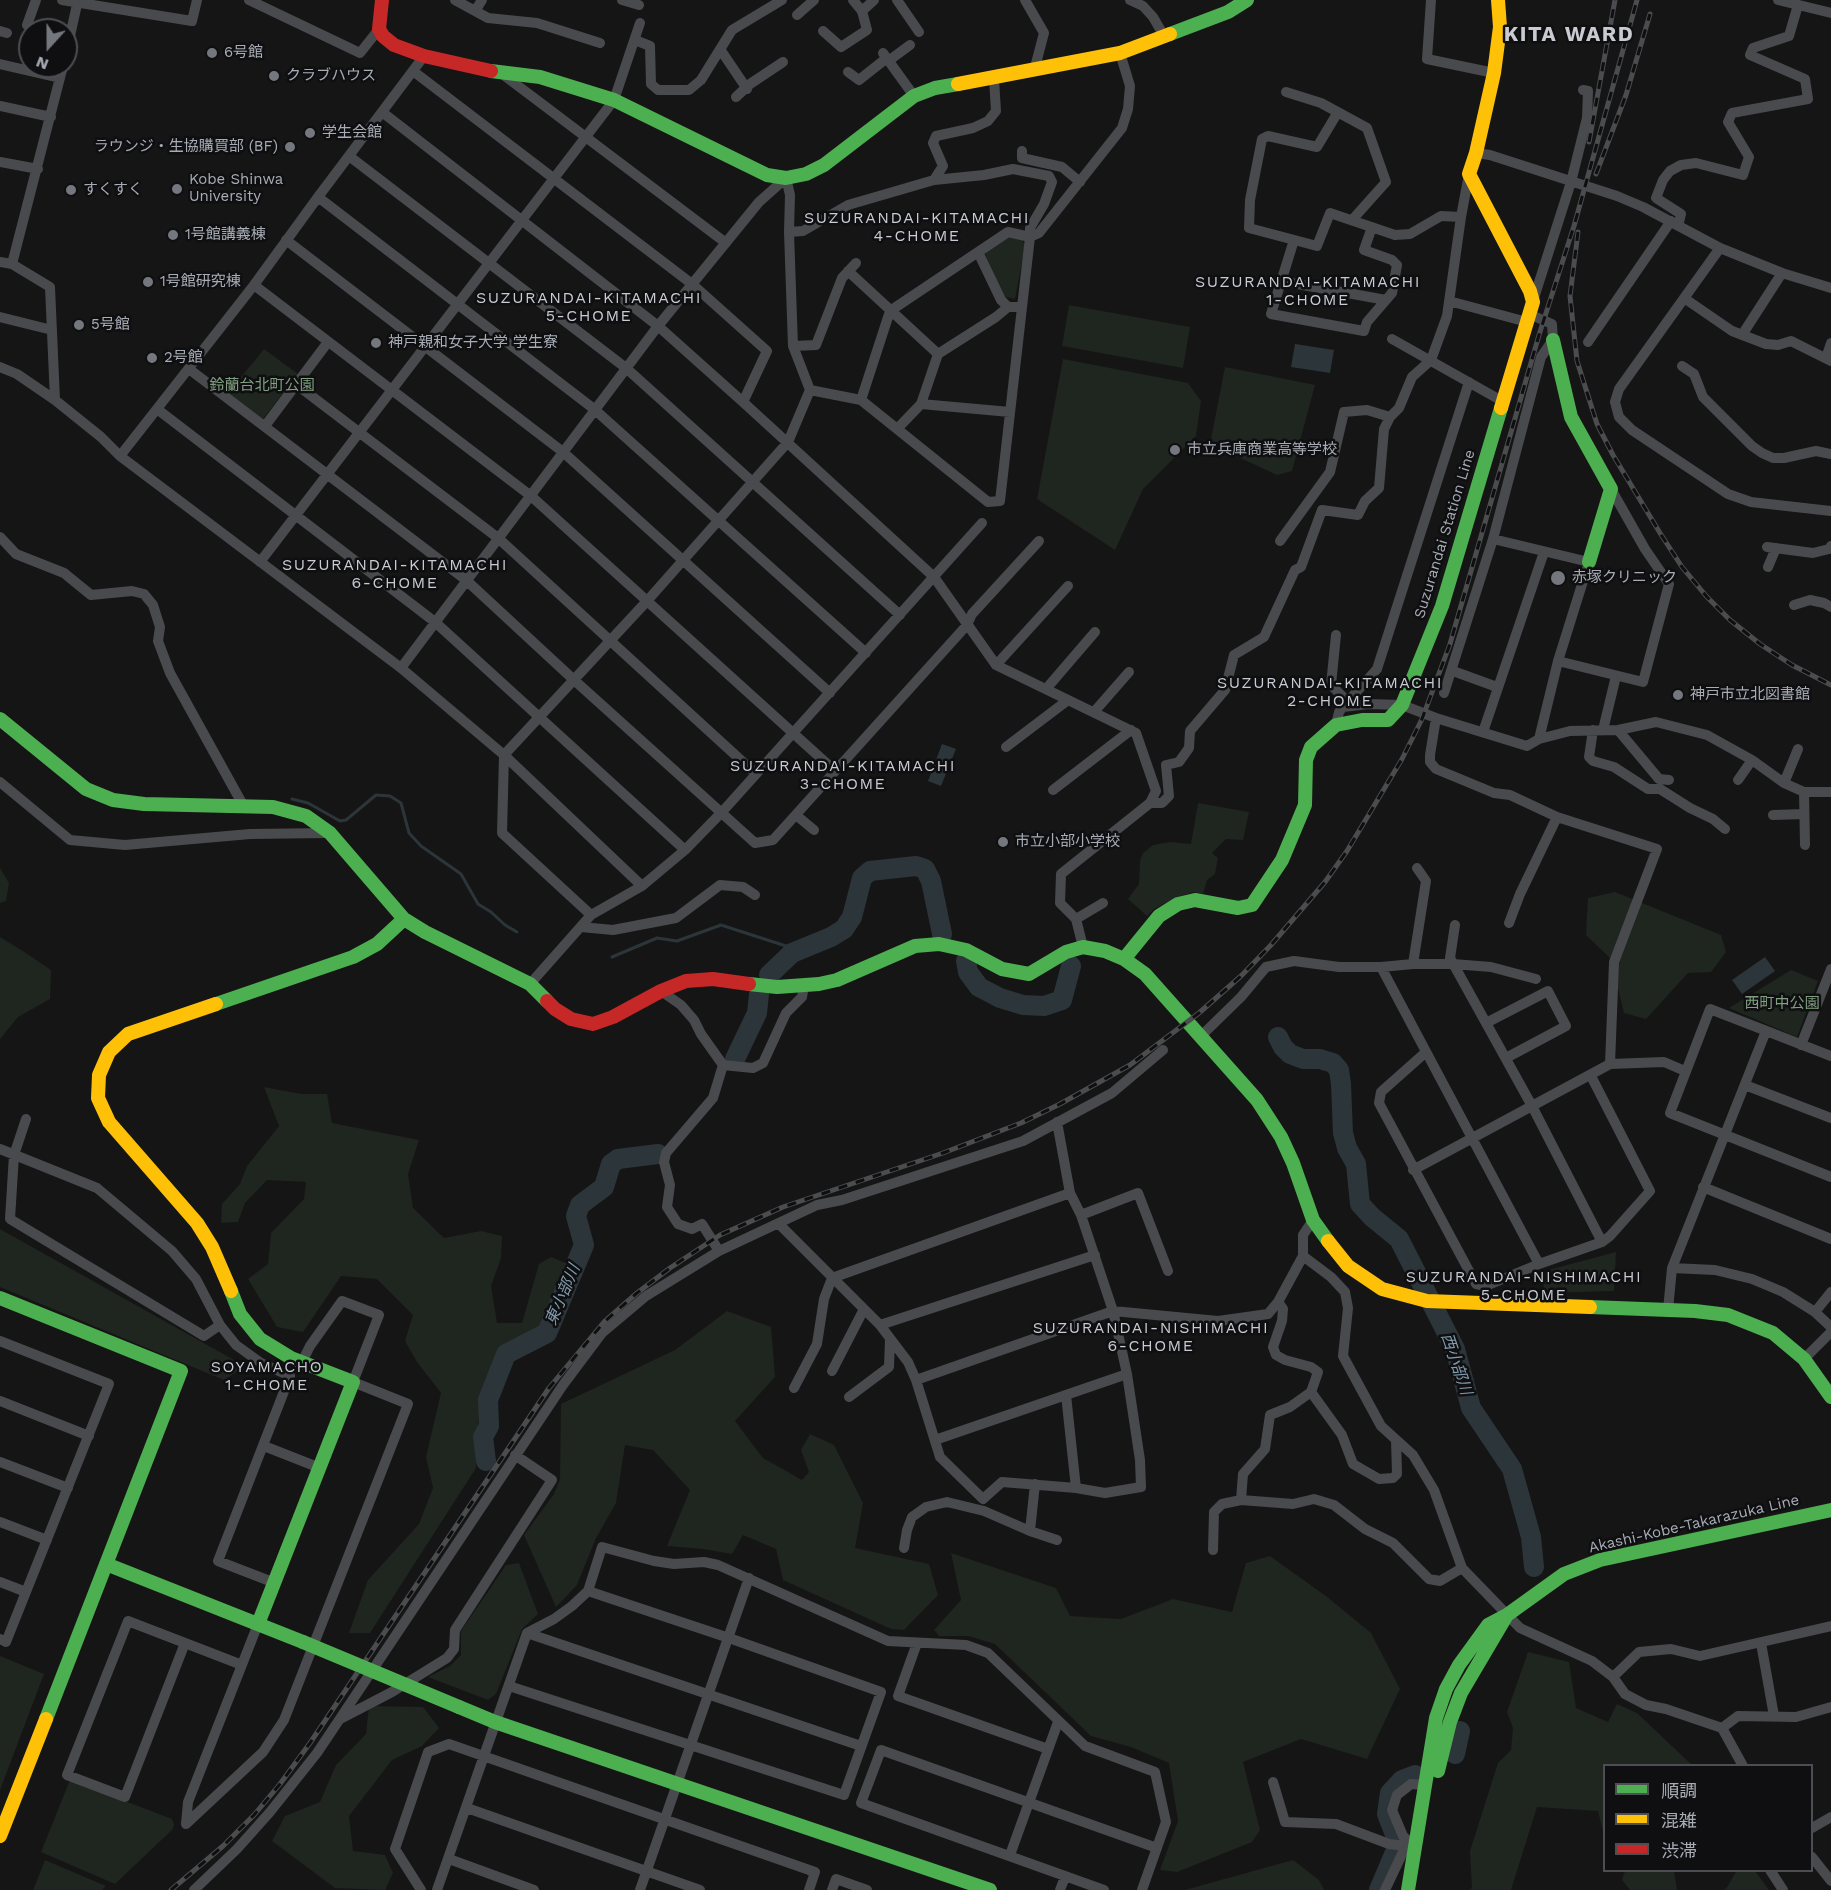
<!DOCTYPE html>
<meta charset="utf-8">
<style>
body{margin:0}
#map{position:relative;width:1831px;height:1890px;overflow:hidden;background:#151515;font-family:"Work Sans","Noto Sans JP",sans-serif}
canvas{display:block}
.legend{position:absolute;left:1603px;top:1764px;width:210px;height:108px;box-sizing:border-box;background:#0f0f11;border:2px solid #4c4e53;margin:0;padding:8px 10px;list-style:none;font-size:18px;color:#a7acb5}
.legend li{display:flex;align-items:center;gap:12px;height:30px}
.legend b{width:30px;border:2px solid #4c4e53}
.north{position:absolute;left:18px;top:18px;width:60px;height:60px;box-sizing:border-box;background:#0f0f11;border:2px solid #4c4e53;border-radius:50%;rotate:201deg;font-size:16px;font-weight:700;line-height:24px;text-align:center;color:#a7acb5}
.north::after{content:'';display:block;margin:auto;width:21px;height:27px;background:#74777d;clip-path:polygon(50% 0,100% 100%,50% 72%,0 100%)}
</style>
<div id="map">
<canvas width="1831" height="1890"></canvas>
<ul class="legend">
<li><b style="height:8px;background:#4caf50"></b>順調</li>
<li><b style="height:8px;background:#ffc107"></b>混雑</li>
<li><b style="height:8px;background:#c62828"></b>渋滞</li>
</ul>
<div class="north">N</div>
</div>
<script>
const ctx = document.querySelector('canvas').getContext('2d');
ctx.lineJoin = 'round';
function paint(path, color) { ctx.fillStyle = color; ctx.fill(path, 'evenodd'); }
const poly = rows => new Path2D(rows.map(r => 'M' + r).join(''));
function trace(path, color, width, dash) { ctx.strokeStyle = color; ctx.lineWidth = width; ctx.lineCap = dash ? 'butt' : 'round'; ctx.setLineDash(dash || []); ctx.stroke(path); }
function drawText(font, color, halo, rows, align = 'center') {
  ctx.font = font + ' "Work Sans","Noto Sans JP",sans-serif'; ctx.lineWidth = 5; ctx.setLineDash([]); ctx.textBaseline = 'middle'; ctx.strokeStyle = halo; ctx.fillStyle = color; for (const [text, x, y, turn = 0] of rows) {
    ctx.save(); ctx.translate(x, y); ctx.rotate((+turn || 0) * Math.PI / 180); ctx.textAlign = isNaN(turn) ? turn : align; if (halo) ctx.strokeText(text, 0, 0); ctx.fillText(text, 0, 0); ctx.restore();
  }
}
paint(poly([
 [1007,234,1022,238,1025,247,1015,299,1002,296,984,251],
 [1069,305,1190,327,1183,368,1062,346],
 [264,349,298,374,262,420,228,393],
 [1063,359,1188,383,1201,401,1196,436,1143,489,1115,550,1037,499],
 [1225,367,1315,385,1292,471,1277,475,1210,444],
 [1198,803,1249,812,1243,840,1226,839,1212,853,1218,858,1215,874,1207,880,1203,894,1194,892,1177,897,1154,909,1147,916,1128,899,1139,884,1140,861,1143,853,1153,845,1170,842,1191,844],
 [0,868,9,883,6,901,0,903],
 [1615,892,1721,935,1726,952,1711,972,1688,973,1646,1019,1624,1013,1611,959,1586,935,1588,898],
 [0,937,26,953,51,970,50,999,18,1017,0,1039],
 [1791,970,1818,981,1797,1037,1729,1008],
 [264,1087,301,1094,327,1094,332,1123,419,1140,408,1174,413,1208,444,1238,481,1231,502,1236,501,1258,491,1286,497,1323,522,1323,539,1264,551,1257,568,1264,542,1328,500,1350,480,1397,476,1468,370,1633,349,1633,368,1580,419,1524,433,1488,426,1457,441,1393,417,1362,405,1341,413,1315,377,1279,341,1276,303,1332,277,1327,248,1279,268,1264,271,1233,304,1199,306,1182,267,1180,245,1203,238,1222,221,1223,222,1204,240,1184,247,1166,279,1126],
 [0,1229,234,1360,238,1371,224,1380,0,1287],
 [1616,1252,1614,1291,1545,1293,1541,1272],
 [727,1311,771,1327,775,1377,735,1421,763,1458,802,1480,809,1472,801,1450,810,1434,834,1445,863,1503,855,1548,929,1564,938,1595,904,1630,891,1629,783,1580,776,1549,743,1535,732,1554,703,1549,667,1546,690,1490,653,1450,625,1445,616,1503,596,1538,577,1585,556,1607,524,1535,554,1494,560,1479,561,1404,675,1350],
 [951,1553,1056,1588,1070,1616,1121,1619,1173,1599,1232,1612,1246,1563,1270,1556,1326,1596,1371,1633,1400,1689,1367,1759,1301,1739,1243,1762,1260,1830,1252,1842,1177,1872,1160,1870,1178,1821,1169,1763,1131,1747,1091,1736,995,1644,968,1636,939,1636,934,1630,961,1600],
 [519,1563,538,1614,522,1629,496,1694,488,1700,428,1677,450,1666,461,1655,461,1631,506,1565],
 [1528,1652,1569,1662,1576,1708,1608,1722,1617,1704,1637,1713,1692,1765,1604,1766,1604,1836,1598,1811,1537,1807,1511,1890,1469,1890,1472,1888,1470,1851,1498,1763,1511,1750,1513,1728,1507,1712],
 [0,1656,44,1674,0,1790],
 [369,1706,423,1707,439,1728,422,1746,392,1760,349,1816,353,1851,385,1855,393,1873,385,1890,335,1888,272,1841,285,1816,320,1802,336,1765,366,1734],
 [70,1780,172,1819,174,1824,173,1829,115,1884,41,1852],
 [45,1860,106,1886,102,1890,33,1890],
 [1293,1860,1319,1880,1324,1890,1185,1890],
 [1737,1870,1755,1871,1769,1890,1723,1890,1726,1889],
 [1625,1871,1674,1871,1677,1890,1630,1890,1622,1880]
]), '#1f251f');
paint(poly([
 [1295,344,1334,350,1330,373,1291,367],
 [942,744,956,749,941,786,928,781],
 [1765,957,1775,971,1742,994,1732,980]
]), '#2c3539');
trace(poly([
 [292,799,308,803,340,821,346,820,376,795,390,796,401,803,409,833,421,846,461,874,478,904,491,912,505,925,517,932],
 [612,957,657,938,677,941,721,925,789,947,804,948]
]), '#2c3539', 3);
trace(poly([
 [966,961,968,972,979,987,1000,998,1023,1005,1044,1006,1062,1000,1071,966],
 [769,975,792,953,831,937,844,929,852,917,862,878,870,871,916,866,925,869,931,881,942,934],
 [1278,1037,1283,1047,1290,1054,1303,1059,1320,1059,1333,1063,1339,1070,1341,1084,1343,1133,1347,1148,1356,1164,1360,1204,1372,1217,1399,1239,1455,1349,1471,1408,1512,1469,1531,1537,1534,1567],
 [735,1059,757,1013,759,994],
 [486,1461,483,1437,489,1426,488,1400,506,1354,547,1333,584,1245,576,1216,580,1205,604,1187,611,1164,618,1159,658,1154],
 [1455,1754,1460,1731],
 [1379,1890,1396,1850,1396,1837,1387,1814,1390,1793,1402,1780,1415,1775]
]), '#2c3539', 20);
trace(poly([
 [62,0,192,21,197,0],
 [249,0,360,53,379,29],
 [455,0,488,18,537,23,600,43],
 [622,0,639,5],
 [897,0,919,32],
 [1025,0,1044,33,1034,71],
 [1130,0,1143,6,1153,17,1164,36],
 [1431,0,1427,59,1494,73],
 [1778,0,1831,13],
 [475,11,482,0],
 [862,11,874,0],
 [797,15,814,0],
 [27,25,36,0],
 [0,31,7,33],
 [823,31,841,47,867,30,862,11,853,0],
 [635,40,650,46,651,84,658,90,689,90,701,80,732,30,782,0],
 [720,49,747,89],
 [883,53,914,96],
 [66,54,78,0],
 [0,64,60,78],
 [413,71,692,284,767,351,743,402],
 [848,72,859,80,883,61,891,59,910,45],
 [501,73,726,243],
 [1286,92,1321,103,1367,128,1386,182,1352,220],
 [736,97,750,84,783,62],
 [0,106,51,117],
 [382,112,658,326,743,402,934,577,996,665,1136,733,1156,791,1150,803,1061,874,1060,903,1076,919,1083,947],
 [1338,112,1317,147,1268,136,1262,139,1250,200,1249,228,1317,246,1330,213,1395,235,1410,234,1441,216,1461,217],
 [1022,151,1022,158,1062,167,1080,182],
 [1476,153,1490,155,1617,196,1643,207,1720,248,1782,273,1831,288],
 [349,156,626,368,900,615],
 [0,162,38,169],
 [934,180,943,166,933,143,936,136,973,128,988,121,996,111,994,79],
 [318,197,594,409,866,653],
 [1678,226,1681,214,1656,198,1663,180,1670,171,1681,165,1696,163,1743,175,1749,157,1728,122,1732,113,1808,99,1805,79,1750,55,1753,48,1789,36,1798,5],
 [789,232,803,231,848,205,934,180,984,175,1013,169,1049,176,1052,182,1044,204,1030,228,1030,237,1008,232,890,311,861,400],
 [286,240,563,452,830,693],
 [1294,240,1271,314,1364,331,1367,322,1392,293,1397,265,1392,260,1364,250,1372,227],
 [1720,248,1619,389,1615,402,1619,417,1632,430,1728,494,1751,502,1831,511],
 [978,252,1001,300,1008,307],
 [0,262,12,264,50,287,55,400],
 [12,264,63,66],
 [848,271,938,354],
 [1281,281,1386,300],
 [254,285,531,496,835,771],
 [1684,298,1732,331,1766,344,1778,345,1791,341,1831,361],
 [1449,301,1527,322],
 [1533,301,1571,182,1587,118,1588,91,1583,90],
 [0,317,52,330],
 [1742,335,1782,273],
 [1392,339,1502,401],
 [1588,342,1671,221],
 [793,346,816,345,842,278,856,263],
 [1826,358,1831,343],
 [1682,366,1694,374,1703,397,1752,446,1762,453,1773,458,1784,458,1816,451,1831,454],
 [0,367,17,374,55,400,101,437,120,456,401,668,504,755,642,886],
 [189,369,466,580,574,680,755,843,773,840,967,625,972,614,1039,541],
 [297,385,498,538,756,774],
 [810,390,861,400,988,502,1000,501,1030,237,1039,233,1122,128,1128,109,1130,86,1120,53],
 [921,404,1010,412],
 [157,409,435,622,685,850],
 [265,426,328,342],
 [897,429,921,404,938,354,996,317,1008,307,1021,307],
 [120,456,254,285,318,197,424,56],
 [0,537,16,554,64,573,91,595,132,591,144,594,153,605,160,627,158,641,170,673,243,805],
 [1493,539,1589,562,1558,661,1539,739],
 [1280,541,1330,472,1344,412,1367,410,1390,417,1399,408,1412,377,1431,360,1447,316,1461,217,1469,174],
 [1767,547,1813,553,1829,549,1831,546],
 [260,562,614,100,640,23],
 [1768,567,1776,548],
 [1794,605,1810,600,1824,603,1831,607],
 [1336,635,1331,685,1348,702],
 [1558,661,1643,682,1669,584,1645,549,1611,489],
 [996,665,1068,586],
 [401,668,658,326,759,202,786,178,790,195,789,232,793,346,810,390,788,442,647,601,504,755,502,833,591,915],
 [1453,671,1497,687],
 [1046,689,1095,632],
 [1444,693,1493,539,1541,357,1553,340,1552,324,1529,314],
 [1343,707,1368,704,1402,705,1436,718,1527,746,1539,739,1570,731,1618,730,1656,722,1707,735,1752,760,1784,783,1804,792,1831,792],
 [1094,712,1129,672],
 [1436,718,1430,755,1430,762,1436,769,1494,793,1510,795,1557,817,1657,849,1614,962,1610,1064],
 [1336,725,1339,712,1343,707,1377,669,1469,382],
 [1593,730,1589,757,1593,761,1614,767,1648,789,1660,789,1690,808,1713,819,1725,829],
 [1603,730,1616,676],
 [1618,730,1659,779,1669,780],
 [1483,732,1544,552],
 [1006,747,1068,700],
 [1738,780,1752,760],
 [0,782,70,840,125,845,250,834,329,833],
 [1784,783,1798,749],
 [1053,790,1131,730],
 [1804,792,1805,845],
 [1150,803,1162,803,1169,796,1166,765,1179,762,1189,748,1190,731,1225,690,1234,655,1264,637,1295,570,1301,567,1322,510,1358,515,1365,501,1379,488,1384,429,1390,417],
 [796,815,814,830],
 [1773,815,1804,814],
 [1076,919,1103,903],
 [1509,923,1520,894,1557,817],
 [1455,925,1450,958,1532,1106,1602,1242],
 [581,927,613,930,676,918,720,885,743,887,755,895],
 [1413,964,1426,881,1417,868],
 [1381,967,1539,1264],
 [530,984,591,915,642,886,685,850,722,812,982,523],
 [661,991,681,1005,694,1020,701,1034,723,1065,753,1068,763,1063,786,1013,802,997,804,986],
 [1486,1023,1548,991,1566,1026,1506,1058],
 [1200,1037,1241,997,1266,967,1294,961,1339,967,1381,967,1413,964,1453,964,1491,967,1536,979],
 [1801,1045,1831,969],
 [1426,1052,1381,1092,1379,1103,1476,1284,1486,1286,1539,1264,1602,1242,1610,1236,1650,1191,1591,1076],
 [1831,1056,1710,1009,1670,1113,1831,1177],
 [1745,1085,1831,1118],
 [26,1119,14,1155,10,1219,204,1336,220,1325],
 [0,1149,97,1188,172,1251,196,1279,220,1325,236,1345,261,1363,290,1376,218,1561,275,1583],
 [1413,1170,1610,1064,1664,1062,1685,1071],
 [1703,1187,1831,1239],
 [1081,1215,1138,1193,1168,1271],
 [1313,1220,1303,1235,1303,1256,1331,1277,1345,1292,1348,1308,1343,1356,1381,1426,1413,1455,1434,1490,1462,1568,1520,1628,1592,1661,1613,1677,1625,1694,1646,1705,1666,1709,1722,1728,1743,1766],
 [779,1224,880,1325,908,1362,916,1380,940,1457,983,1499,1002,1482,1076,1488,1105,1493,1141,1487,1140,1460,1127,1374,1113,1311,1081,1215,1070,1193,1057,1122],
 [719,1251,702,1224,692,1229,678,1224,667,1207,670,1185,664,1162,666,1153,713,1098,723,1065],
 [1672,1268,1715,1270,1752,1279,1783,1292,1815,1312,1831,1327],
 [1668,1310,1672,1268,1766,1031],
 [1815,1312,1831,1292],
 [880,1325,1095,1255],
 [0,1341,109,1384,6,1642,0,1639],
 [1804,1359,1831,1332],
 [832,1371,864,1309],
 [916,1380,1113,1311,1218,1321,1268,1314,1278,1302,1303,1256],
 [794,1388,817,1344,824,1299,832,1278,1070,1193],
 [1311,1392,1342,1435,1353,1464,1379,1479,1393,1478,1397,1474,1396,1440],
 [1066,1395,1076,1488],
 [849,1397,889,1367,890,1339],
 [0,1401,89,1436],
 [935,1440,1127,1374],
 [264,1446,320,1468],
 [0,1462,68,1488],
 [1241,1500,1293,1504,1314,1499,1334,1505,1365,1529,1393,1543,1429,1579,1440,1581,1462,1568],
 [0,1522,47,1540],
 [1030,1531,1035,1484],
 [904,1548,907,1530,912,1517,926,1507,947,1502,984,1511,1030,1531,1057,1540],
 [1213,1550,1214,1512,1222,1504,1241,1500,1243,1474,1265,1449,1270,1415,1290,1407,1311,1392,1318,1372,1311,1367,1285,1360,1276,1355,1273,1347,1282,1321,1283,1309,1278,1302],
 [0,1582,26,1592],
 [527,1633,861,1746],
 [185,1643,125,1797,67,1775,128,1621,242,1665],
 [917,1643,898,1696,1048,1749],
 [1761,1643,1774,1716],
 [1613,1677,1639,1652,1671,1649,1700,1656,1831,1626],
 [509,1686,844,1795,881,1692,729,1638,588,1591],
 [342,1718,392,1692,447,1658,454,1649,455,1630,552,1480,515,1455],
 [1722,1728,1738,1716,1796,1717,1831,1707],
 [1273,1782,1285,1822,1336,1824,1389,1844,1415,1847],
 [467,1808,700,1890],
 [186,1824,263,1752,284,1720,408,1404,353,1382,379,1315,342,1301,310,1346,302,1362],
 [186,1824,188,1802,258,1624],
 [1812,1828,1831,1817],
 [1415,1847,1403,1836,1392,1810,1397,1795,1411,1784,1424,1785],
 [1010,1855,1058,1722],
 [1812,1857,1831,1881],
 [449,1859,534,1890],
 [1770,1870,1783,1890],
 [194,1890,237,1849,270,1812,317,1753,563,1385,602,1333,646,1296,719,1251,817,1205,842,1200,1023,1141,1112,1093,1163,1050],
 [421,1890,395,1849,428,1752,449,1744,815,1872,809,1890],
 [437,1890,527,1633,554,1619,572,1606,588,1591,602,1547,654,1561,674,1564,704,1562,718,1565,888,1641,966,1645,988,1653,1085,1746,1155,1772,1166,1822,1142,1890],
 [640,1890,749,1578],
 [832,1890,836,1879,867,1890],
 [1060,1890,1065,1877],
 [1104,1890,861,1803,881,1750,1157,1848],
 [1385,1890,1403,1852,1415,1847]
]), '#494a4d', 10);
trace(poly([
 [1170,34,1228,12,1247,0],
 [491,71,540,77,614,100,767,175,786,178,806,174,824,165,914,96,935,88,958,84],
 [1553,340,1571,417,1611,489,1589,562],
 [0,719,86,789,113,800,144,804,273,807,306,816,330,833,404,919,425,932,530,984,547,1001],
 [1124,959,1159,916,1178,904,1195,900,1238,908,1252,905,1282,860,1305,805,1306,760,1311,747,1336,725,1362,720,1388,720,1402,705,1442,606,1501,408],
 [749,984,777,987,819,984,837,980,915,946,939,944,966,950,1002,969,1029,974,1066,952,1083,947,1105,951,1124,959,1145,974,1257,1100,1281,1137,1293,1163,1313,1220,1328,1241],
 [216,1004,353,957,377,944,404,919],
 [231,1291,240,1314,260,1339,291,1358,353,1382,258,1624],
 [0,1298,181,1371,46,1719],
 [1590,1307,1695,1311,1728,1315,1773,1333,1804,1359,1831,1397],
 [106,1564,303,1642],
 [459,1707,495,1722,990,1890],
 [1438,1771,1450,1722,1461,1693,1507,1615],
 [1408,1890,1436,1718,1446,1689,1459,1665,1488,1625,1507,1615,1564,1574,1600,1560,1831,1510]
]), '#4caf50', 14);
trace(poly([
 [1498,0,1500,27,1494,73,1476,153,1469,174,1530,291,1533,302,1501,408],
 [958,84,1120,53,1170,34],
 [216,1004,128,1034,109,1052,99,1075,98,1098,109,1122,197,1223,212,1247,231,1291],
 [1328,1241,1348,1266,1382,1289,1427,1301,1590,1307],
 [0,1836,46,1719]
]), '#ffc107', 14);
trace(poly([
 [382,0,379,29,383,36,394,45,424,56,491,71],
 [547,1001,555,1009,571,1019,593,1024,613,1017,661,991,686,981,713,979,749,984]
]), '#c62828', 14);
const rail = poly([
 [1589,142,1615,0],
 [1596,174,1626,95,1650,14],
 [1578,232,1570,296,1577,361,1597,424,1613,455,1660,533,1682,567,1707,597,1730,620,1760,644,1792,665,1831,685],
 [171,1890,223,1846,254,1815,280,1784,310,1743,549,1388,604,1322,637,1293,670,1268,720,1235,783,1207,943,1153,1021,1123,1060,1104,1130,1065,1199,1013,1241,976,1271,945,1325,882,1347,851,1402,759,1422,719,1450,644,1539,335,1574,226,1637,0]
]);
trace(rail, '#4a4c4e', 5);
trace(rail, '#0f0f11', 3, [9]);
trace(poly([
 [303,1642,459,1707]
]), '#4caf50', 14);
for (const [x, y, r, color] of [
 [212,53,6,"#74777d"],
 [274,76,6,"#74777d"],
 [310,133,6,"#74777d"],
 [290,147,6,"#74777d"],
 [177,189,6,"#74777d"],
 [71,190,6,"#74777d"],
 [173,235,6,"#74777d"],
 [148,282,6,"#74777d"],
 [79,325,6,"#74777d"],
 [376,343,6,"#74777d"],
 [152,358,6,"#74777d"],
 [1175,450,6,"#74777d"],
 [1558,578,8,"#74777d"],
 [1678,695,6,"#74777d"],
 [1003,842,6,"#74777d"]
]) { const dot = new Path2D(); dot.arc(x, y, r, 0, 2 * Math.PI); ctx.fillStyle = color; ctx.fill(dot); trace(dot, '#0f0f11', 2); }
drawText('15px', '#a7acb5', '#0f0f11', [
 ["6号館",224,53],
 ["クラブハウス",286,76],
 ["学生会館",322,133],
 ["ラウンジ・生協購買部 (BF)",278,147,"right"],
 ["Kobe Shinwa",189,180],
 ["University",189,197],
 ["すくすく",83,190],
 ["1号館講義棟",185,235],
 ["1号館研究棟",160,282],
 ["5号館",91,325],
 ["神戸親和女子大学 学生寮",388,343],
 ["2号館",164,358],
 ["市立兵庫商業高等学校",1187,450],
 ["赤塚クリニック",1572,578],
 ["神戸市立北図書館",1690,695],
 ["市立小部小学校",1015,842]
], 'left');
drawText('15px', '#809e80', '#0f0f11', [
 ["鈴蘭台北町公園",262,386],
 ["西町中公園",1782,1004]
]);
drawText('15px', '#a7acb5', '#0f0f11', [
 ["Suzurandai Station Line",1445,534,-73],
 ["Akashi-Kobe-Takarazuka Line",1694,1524,-13]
]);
ctx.letterSpacing = '1.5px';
drawText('16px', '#c8cbd1', '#0f0f11', [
 ["SUZURANDAI-KITAMACHI",917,218],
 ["4-CHOME",917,236],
 ["SUZURANDAI-KITAMACHI",1308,282],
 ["1-CHOME",1308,300],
 ["SUZURANDAI-KITAMACHI",589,298],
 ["5-CHOME",589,316],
 ["SUZURANDAI-KITAMACHI",395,565],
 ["6-CHOME",395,583],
 ["SUZURANDAI-KITAMACHI",1330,683],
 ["2-CHOME",1330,701],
 ["SUZURANDAI-KITAMACHI",843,766],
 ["3-CHOME",843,784],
 ["SUZURANDAI-NISHIMACHI",1524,1277],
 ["5-CHOME",1524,1295],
 ["SUZURANDAI-NISHIMACHI",1151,1328],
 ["6-CHOME",1151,1346],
 ["SOYAMACHO",267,1367],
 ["1-CHOME",267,1385]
]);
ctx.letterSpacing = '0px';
drawText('italic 16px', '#819cad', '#0f0f11', [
 ["東小部川",563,1295,-67],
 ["西小部川",1456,1364,71]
]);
ctx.letterSpacing = '1.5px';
drawText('bold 21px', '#c8cbd1', '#0f0f11', [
 ["KITA WARD",1569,35]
]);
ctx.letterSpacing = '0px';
</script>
